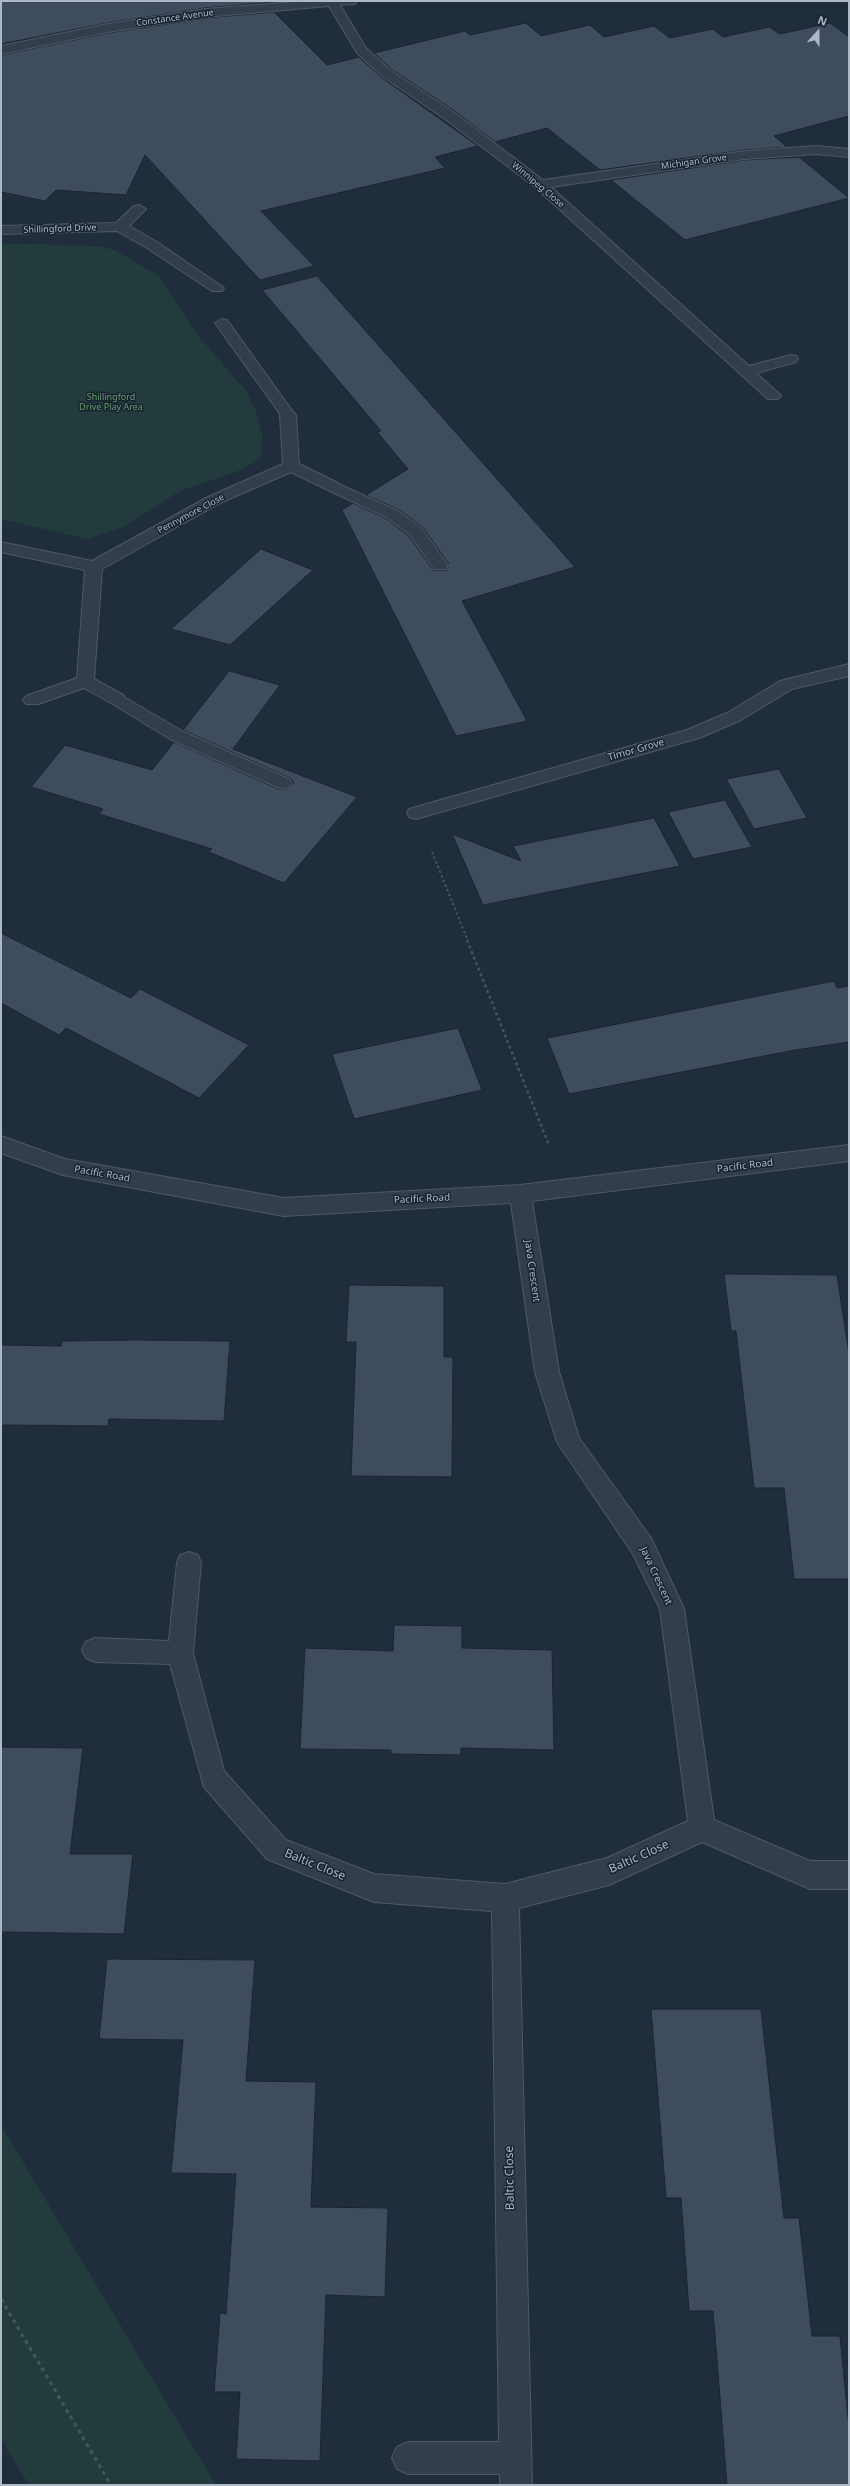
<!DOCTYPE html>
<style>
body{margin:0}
#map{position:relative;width:850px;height:2486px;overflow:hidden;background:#202d3c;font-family:"Noto Sans",sans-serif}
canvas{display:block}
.frame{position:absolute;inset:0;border:2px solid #aeb9c8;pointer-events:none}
.north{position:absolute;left:798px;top:12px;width:40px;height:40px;-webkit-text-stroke:3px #192330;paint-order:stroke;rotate:21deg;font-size:11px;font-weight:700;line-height:16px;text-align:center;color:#aeb9c8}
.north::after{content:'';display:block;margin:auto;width:14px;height:18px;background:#aeb9c8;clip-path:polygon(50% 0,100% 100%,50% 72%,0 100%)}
</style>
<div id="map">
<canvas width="850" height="2486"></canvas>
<div class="frame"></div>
<div class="north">N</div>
</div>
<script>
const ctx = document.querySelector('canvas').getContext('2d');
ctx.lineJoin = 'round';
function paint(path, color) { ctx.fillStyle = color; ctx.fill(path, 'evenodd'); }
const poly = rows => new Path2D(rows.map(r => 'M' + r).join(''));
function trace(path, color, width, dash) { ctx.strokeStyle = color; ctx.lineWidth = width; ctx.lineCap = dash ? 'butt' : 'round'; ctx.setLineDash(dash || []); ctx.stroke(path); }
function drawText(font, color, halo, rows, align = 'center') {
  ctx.font = font + ' "Noto Sans",sans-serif'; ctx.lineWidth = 3; ctx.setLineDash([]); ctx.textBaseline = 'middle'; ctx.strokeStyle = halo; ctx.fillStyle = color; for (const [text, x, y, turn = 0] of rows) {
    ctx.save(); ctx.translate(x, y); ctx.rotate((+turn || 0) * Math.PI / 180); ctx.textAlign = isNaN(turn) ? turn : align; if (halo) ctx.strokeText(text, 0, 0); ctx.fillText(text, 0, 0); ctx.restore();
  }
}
paint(poly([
 [1,243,97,246,115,250,159,276,196,333,247,392,255,409,263,437,261,455,252,464,234,473,182,490,123,527,87,539,1,519],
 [1,2125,216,2485,29,2485,1,2439]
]), '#223b3d');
const building = poly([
 [1,1,263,1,265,3,205,8,108,23,1,44,1,1],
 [274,12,327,65,359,57,381,77,478,146,435,157,445,168,261,211,314,266,260,280,145,155,126,195,56,190,45,201,1,192,1,55,108,33,205,18,274,12],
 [526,23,541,36,590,25,604,37,654,26,670,38,713,29,723,37,769,27,780,34,830,23,849,37,849,116,774,136,787,147,745,150,600,170,547,128,495,142,456,112,391,69,374,53,465,31,470,35,526,23],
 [799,157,849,198,685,240,611,180,745,160,799,157],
 [317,276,575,567,462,601,527,721,456,736,342,510,353,503,387,519,409,536,433,570,447,570,449,564,423,528,401,511,366,495,408,469,377,432,381,431,262,290,317,276],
 [261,549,313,570,230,645,171,629,261,549],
 [229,671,280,685,233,749,357,797,284,883,209,852,212,849,99,814,103,809,31,787,65,745,152,770,174,742,276,788,283,790,289,788,294,783,290,778,183,730,229,671],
 [779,769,807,818,754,829,726,779,779,769],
 [725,800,752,847,693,859,668,812,725,800],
 [654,818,680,866,483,905,452,834,521,861,513,846,654,818],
 [1,933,131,998,140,989,249,1045,199,1098,66,1028,59,1035,1,1003,1,933],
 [834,981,837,988,849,986,849,1042,795,1050,569,1094,547,1038,834,981],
 [458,1028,482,1090,354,1119,332,1054,458,1028],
 [724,1274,837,1275,849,1354,849,1579,794,1579,784,1488,754,1488,736,1331,731,1331,724,1274],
 [349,1285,444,1286,444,1357,453,1357,452,1477,351,1476,356,1342,346,1342,349,1285],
 [137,1340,230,1341,224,1421,109,1419,108,1426,1,1425,1,1345,61,1346,62,1341,137,1340],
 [394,1625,462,1626,462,1648,552,1650,554,1750,461,1748,461,1755,391,1754,391,1750,300,1749,305,1648,393,1651,394,1625],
 [1,1747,83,1748,70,1854,133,1854,124,1934,1,1932,1,1747],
 [107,1959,255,1960,246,2081,316,2082,311,2207,388,2208,385,2297,326,2295,320,2461,236,2459,240,2392,214,2392,220,2313,226,2314,236,2174,171,2173,183,2040,99,2039,107,1959],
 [651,2009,761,2009,784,2218,799,2218,812,2336,840,2336,849,2428,849,2485,727,2485,713,2311,689,2311,681,2198,666,2198,651,2009]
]);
paint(building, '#3e4c5e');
trace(building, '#1b2532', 1);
const service = poly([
 [152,241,157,242,224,288,222,291,212,291,147,248,145,245,152,241],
 [222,319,227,320,293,412,296,415,293,418,283,418,215,323,222,319],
 [332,481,400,512,422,529,448,565,446,569,434,569,410,535,388,518,326,489,324,486,332,481],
 [117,693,182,731,289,779,292,783,289,787,283,789,277,787,170,739,111,703,108,699,111,695,117,693]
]);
const minor = poly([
 [307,1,357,1,355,4,340,5,366,48,390,70,455,113,543,180,745,151,816,146,849,149,849,157,816,154,745,159,551,187,749,366,791,355,796,356,798,359,796,362,756,373,778,393,781,396,778,399,768,399,535,187,445,119,382,76,357,53,329,6,205,17,108,32,1,54,1,46,108,24,205,9,307,1],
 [139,205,146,209,129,226,157,242,159,245,157,248,147,248,117,231,1,234,1,226,116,223,134,206,139,205],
 [288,410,296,415,299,464,338,483,340,486,338,489,326,489,291,472,220,503,102,569,94,679,123,695,126,699,123,703,117,705,111,703,84,688,38,704,26,704,23,700,26,696,77,678,85,570,1,552,1,542,92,561,208,497,283,464,280,415,288,410],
 [849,664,849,676,792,689,741,720,699,738,416,819,409,817,407,813,409,809,687,730,729,712,780,681,849,664],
 [1,1136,65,1159,284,1198,520,1185,849,1145,849,1161,532,1201,559,1372,579,1438,651,1538,684,1609,714,1820,810,1861,849,1861,849,1889,810,1889,702,1842,609,1885,519,1908,532,2485,500,2485,500,2474,408,2474,397,2469,392,2458,397,2447,408,2442,499,2442,492,1911,374,1902,267,1859,204,1787,170,1664,95,1662,86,1658,82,1650,86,1642,95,1638,169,1641,177,1563,180,1555,189,1552,198,1555,201,1563,193,1653,224,1771,286,1840,374,1874,505,1884,607,1858,688,1821,660,1609,633,1554,557,1442,535,1372,511,1203,284,1216,63,1175,1,1153,1,1136]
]);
trace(service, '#4e5966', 2);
trace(minor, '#4e5966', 2);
trace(poly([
 [432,852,468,941]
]), '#3f585a', 2, [2.5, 2.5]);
trace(poly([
 [467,940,549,1145]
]), '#3f585a', 2.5, [3, 3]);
trace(poly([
 [1,2299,111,2485]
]), '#3f585a', 3, [4, 4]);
paint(service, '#333e4c');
paint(minor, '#333e4c');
drawText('9px', '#aeb9c8', '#192330', [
 ["Constance Avenue",175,18,-8],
 ["Michigan Grove",694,162,-8],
 ["Winnipeg Close",538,185,40],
 ["Shillingford Drive",60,229,-2],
 ["Pennymore Close",191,514,-28]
]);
drawText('9px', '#639b6e', '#192330', [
 ["Shillingford",111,397],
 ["Drive Play Area",111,407]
]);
drawText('10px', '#aeb9c8', '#192330', [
 ["Timor Grove",636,750,-16],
 ["Pacific Road",745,1166,-7],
 ["Pacific Road",102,1174,10],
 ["Pacific Road",422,1199,-3],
 ["Java Crescent",532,1271,82],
 ["Java Crescent",656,1576,65]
]);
drawText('12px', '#aeb9c8', '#192330', [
 ["Baltic Close",639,1857,-24],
 ["Baltic Close",315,1865,22],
 ["Baltic Close",510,2178,-91]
]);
</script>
